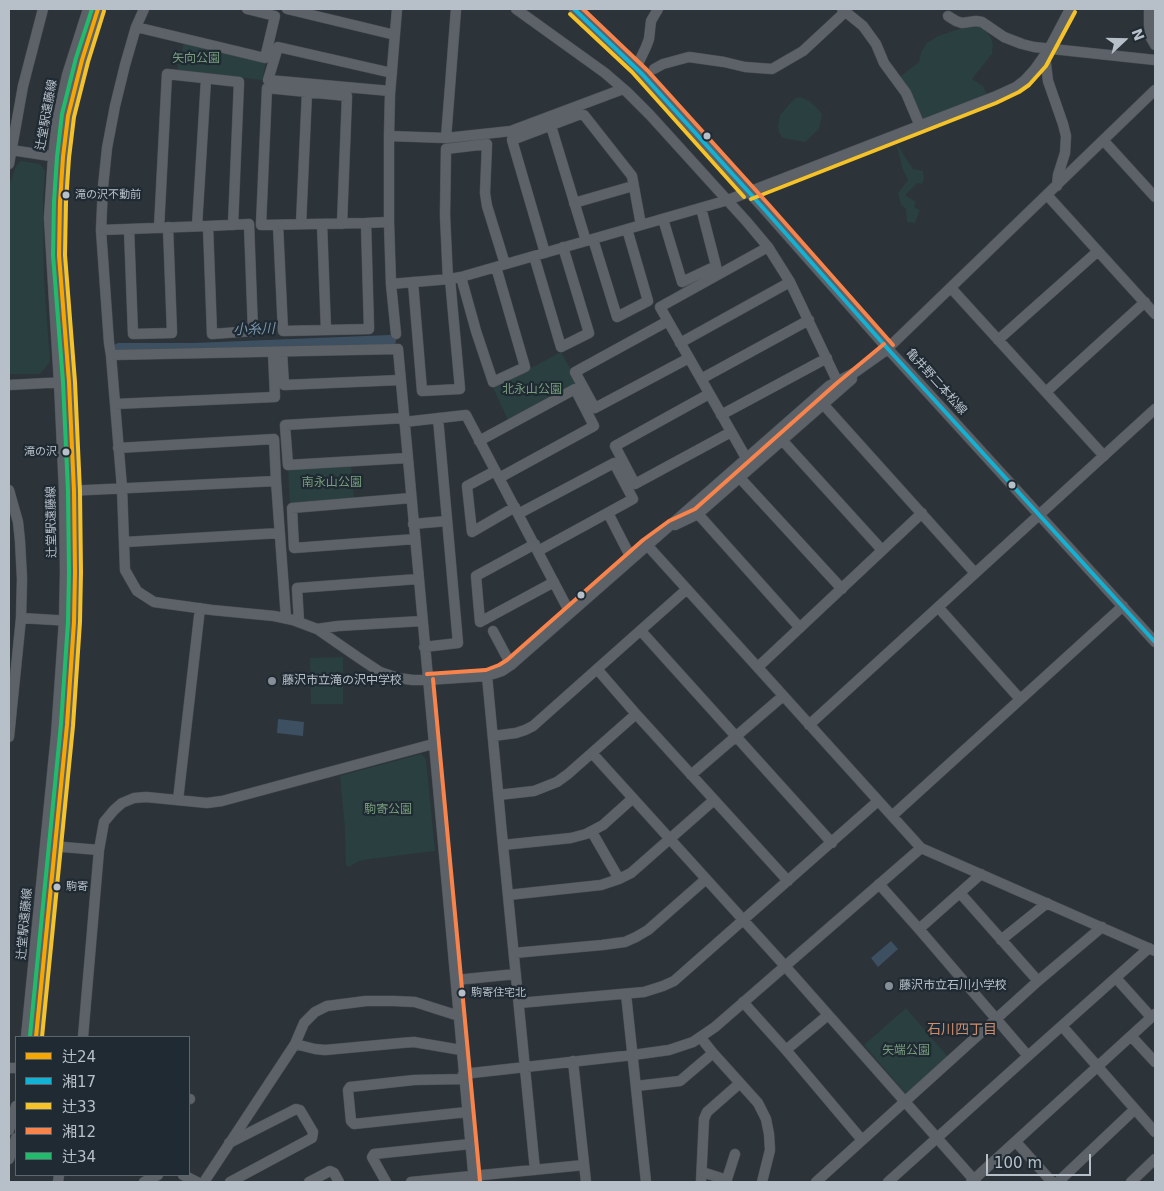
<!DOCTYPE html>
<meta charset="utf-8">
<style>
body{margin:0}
#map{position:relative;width:1164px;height:1191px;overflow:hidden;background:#2c3339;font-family:"DejaVu Sans","Noto Sans JP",sans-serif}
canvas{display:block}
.frame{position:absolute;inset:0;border:10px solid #b7c0c9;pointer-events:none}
.legend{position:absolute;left:15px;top:1036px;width:175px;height:140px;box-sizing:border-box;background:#202a33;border:1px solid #5c666f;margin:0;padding:6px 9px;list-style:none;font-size:15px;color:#b7c0c9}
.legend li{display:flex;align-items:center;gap:10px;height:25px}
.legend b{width:25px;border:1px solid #5c666f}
.north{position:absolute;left:1099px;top:15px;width:50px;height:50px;-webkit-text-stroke:4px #202a33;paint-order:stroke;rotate:69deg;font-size:14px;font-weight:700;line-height:20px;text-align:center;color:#b7c0c9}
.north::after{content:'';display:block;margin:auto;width:18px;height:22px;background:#b7c0c9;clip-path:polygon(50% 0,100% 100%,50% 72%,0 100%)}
.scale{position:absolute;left:986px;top:1154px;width:105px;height:22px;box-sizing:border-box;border:2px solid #b7c0c9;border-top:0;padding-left:6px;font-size:15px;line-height:18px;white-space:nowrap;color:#b7c0c9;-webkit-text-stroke:4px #202a33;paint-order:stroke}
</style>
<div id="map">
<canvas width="1164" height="1191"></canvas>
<div class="frame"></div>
<ul class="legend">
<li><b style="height:6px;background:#f7a600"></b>辻24</li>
<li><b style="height:6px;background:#13b2d5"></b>湘17</li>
<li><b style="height:6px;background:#f5c228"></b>辻33</li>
<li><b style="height:6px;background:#f8844c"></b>湘12</li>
<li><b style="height:6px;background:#20bc6c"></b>辻34</li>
</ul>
<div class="north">N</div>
<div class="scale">100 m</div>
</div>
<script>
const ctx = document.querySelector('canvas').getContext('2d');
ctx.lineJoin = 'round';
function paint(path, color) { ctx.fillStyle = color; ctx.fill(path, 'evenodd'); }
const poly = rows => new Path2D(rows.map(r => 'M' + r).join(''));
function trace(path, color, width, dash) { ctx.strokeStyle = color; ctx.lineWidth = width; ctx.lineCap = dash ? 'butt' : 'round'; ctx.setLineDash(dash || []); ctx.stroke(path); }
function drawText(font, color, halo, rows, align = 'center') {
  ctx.font = font + ' "DejaVu Sans","Noto Sans JP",sans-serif'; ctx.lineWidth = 4.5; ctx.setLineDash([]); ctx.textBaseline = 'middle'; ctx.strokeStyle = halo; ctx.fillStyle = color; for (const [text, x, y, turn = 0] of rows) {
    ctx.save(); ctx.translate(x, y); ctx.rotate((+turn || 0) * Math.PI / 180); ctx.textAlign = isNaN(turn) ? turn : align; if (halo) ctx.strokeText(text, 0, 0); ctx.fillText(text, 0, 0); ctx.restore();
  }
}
paint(poly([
 [977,23,983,26,991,38,993,45,992,54,972,79,983,86,987,95,921,122,897,79,919,62,921,52,927,43,938,36],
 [184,42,266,63,262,80,177,70],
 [800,97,809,101,816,107,822,114,819,129,805,142,783,138,779,133,778,125,780,115,794,99],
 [896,143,913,169,923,171,924,179,922,184,917,183,905,195,916,202,914,207,920,210,915,223,907,222,906,209,901,205,898,193,908,180,903,170],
 [21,161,40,164,45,171,43,200,44,279,50,362,40,374,9,374,9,186,16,166],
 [561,352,580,386,510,424,493,388],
 [351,465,354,498,290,503,288,469],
 [343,657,343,704,311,704,310,658],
 [421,754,426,759,435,851,369,859,359,861,349,867,346,865,345,828,340,776],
 [906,1008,949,1058,907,1095,864,1045]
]), '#2a3f3f');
paint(poly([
 [278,719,304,722,303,736,277,733],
 [891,941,898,949,878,967,871,958]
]), '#3c5062');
trace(poly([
 [119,349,194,349,390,341]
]), '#3c5062', 12);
const minor = poly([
 [144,9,136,27,125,65,115,106,107,148,103,187,101,230,109,343,111,355,122,488,125,570,137,591,154,602,212,610,274,616,293,620,317,629,359,658,380,672,398,678,413,680,427,680,487,676,502,671,511,665,829,386,854,373,888,349],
 [287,9,395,35],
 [516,9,605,73,627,92,650,115,747,222,768,247,790,282,840,387],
 [574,9,642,74,765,210,888,349,1155,642],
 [842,9,863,26,876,44,884,63,906,93,920,126],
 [1149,9,1149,25,1151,38,1155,45],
 [948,16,956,21,962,23,976,21,982,22,1004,37,1022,44,1034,47,1155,60],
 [136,27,265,58,275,16,247,9],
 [1045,56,1048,81,1063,124,1066,136,1065,153,1058,175,1057,186],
 [636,68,646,47,649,39,651,21,658,9],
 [654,69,663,64,689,57,724,62,745,67,772,69,803,51,845,12],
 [390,91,268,80,278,47,392,73],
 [551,126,586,241],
 [389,136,446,138,511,131,623,89],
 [446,138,456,9],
 [1104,141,1155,197],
 [11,150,57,157],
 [9,164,23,86,43,9],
 [1047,195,1155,314],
 [574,203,633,186],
 [663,219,682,282,716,266,701,208],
 [301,224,307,92],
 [322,224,326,330],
 [342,224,347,96,267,88,261,225,366,223,389,222],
 [278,225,283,331,369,329,366,223],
 [197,226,206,79],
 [159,228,167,74,239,82,233,225],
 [129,229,133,334,172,333,168,227],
 [101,230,208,226,249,224,253,331,212,334,208,226],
 [593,239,617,317,648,301,627,229],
 [545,253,512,140,578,115,584,115,632,176,641,225],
 [534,256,561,347,589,333,563,247],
 [461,277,476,331,493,382,525,367,496,267],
 [448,280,445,215,446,149,487,144,485,193,487,206,505,264],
 [413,282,422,391,460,389,450,279],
 [391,284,450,279,461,277,728,200,994,97,1016,87,1025,80,1035,69,1049,49,1070,9],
 [951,288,1104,456],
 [668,321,575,372,593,405,595,408,689,358],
 [396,334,391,284,389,222,389,136,390,94,397,9],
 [998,340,1098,251],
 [680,343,790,282],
 [282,352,284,385,400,380],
 [884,352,1155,90],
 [111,355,398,349,474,1182],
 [701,379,809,320],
 [9,385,65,382],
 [1046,392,1145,302],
 [709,394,615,446,635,484,731,432],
 [115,404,275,397,273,352],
 [823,404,975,573],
 [721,415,827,358],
 [404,418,285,425,288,465,407,458],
 [404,422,466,415,570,613],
 [782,440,882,550],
 [479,441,575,389,594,426,499,478],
 [118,448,274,439,276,481],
 [749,463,660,307,768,247],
 [495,471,467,486,472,532,515,507],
 [740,478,842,589],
 [9,490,18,522,20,541,22,579,21,618,9,737],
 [67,491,276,481,286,618],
 [411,498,292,508,294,548,415,539],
 [608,513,628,552],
 [518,514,614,463,633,499,538,551],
 [698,514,800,628],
 [413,524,447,521],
 [675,525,698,514,852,379],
 [125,542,280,533],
 [535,544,476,576,480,622,554,582],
 [647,545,921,848,1155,951],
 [938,607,1020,699],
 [21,618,71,621],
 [299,622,297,588,418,579],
 [317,629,338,626,422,621],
 [493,631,511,665],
 [641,631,832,843],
 [424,647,458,643,438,418],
 [758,667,922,513],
 [597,669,636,714,788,881],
 [487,676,503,845,535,1170],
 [809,725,1155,409],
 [493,736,516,733,525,730,533,726,687,589],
 [592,753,785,966,976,1182],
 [691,775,783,696],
 [498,795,534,791,557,782,568,774,636,714],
 [178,800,200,608],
 [892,816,1123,606],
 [592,832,619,879],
 [503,845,571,838,586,834,603,825,633,798],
 [51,846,99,850],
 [879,884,919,929,1028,1056],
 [960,893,1038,981],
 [508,895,601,885,619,879,631,873,714,800],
 [919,929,981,874],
 [1001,940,1047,903],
 [514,953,602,945,625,942,636,937,648,930,706,879],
 [1116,978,1151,1017],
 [456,980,516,974],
 [626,994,646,1182],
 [743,1002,786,1050,862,1140],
 [519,1003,644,992,663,986,674,981,878,801],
 [1062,1026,1155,1132],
 [1131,1036,1155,1062],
 [26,1037,56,735,64,621,65,572,64,491,59,383,49,218,53,157,57,122,67,75,88,9],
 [36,1037,67,725,74,622,75,572,74,491,69,382,59,255,60,202,63,157,68,116,82,60,98,9],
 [83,1037,99,850,104,822,114,810,122,803,134,798,146,797,207,803,222,801,433,744],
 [701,1038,713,1053,758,1103,766,1119,769,1134,770,1150,762,1182],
 [295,1044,315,1049,325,1050,401,1043,414,1042,461,1050],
 [786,1050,828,1015],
 [573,1061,586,1182],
 [9,1068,16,1068],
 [463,1074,633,1055,669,1050,693,1042,715,1027,921,848],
 [464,1079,414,1080,350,1087,348,1090,351,1121,354,1124,467,1112],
 [636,1086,680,1081,713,1053],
 [189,1099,190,1099],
 [9,1130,16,1106],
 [1016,1142,1052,1182],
 [229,1143,296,1109,300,1110,313,1132,312,1138,230,1182],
 [9,1159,16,1138],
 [702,1172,727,1180],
 [183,1175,197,1182],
 [58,1182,59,1175],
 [144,1182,158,1175],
 [204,1182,295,1044,304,1023,315,1012,327,1006,366,1001,394,1001,415,1002,459,1016],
 [309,1182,330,1171,334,1173,339,1182],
 [386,1182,372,1157,374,1154,470,1144],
 [411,1182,584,1165],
 [701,1182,704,1119,707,1112,740,1083],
 [726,1182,735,1154],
 [816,1182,1038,981,1102,927],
 [888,1182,1028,1056,1149,948],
 [971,1182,1155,1014],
 [1058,1182,1135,1109],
 [1131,1182,1155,1159]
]);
trace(minor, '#4a4f54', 11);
trace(minor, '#5c6267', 10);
trace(poly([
 [36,1037,67,725,74,622,75,572,74,491,69,382,59,255,60,202,63,157,68,116,82,60,98,9]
]), '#f7a600', 4);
trace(poly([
 [574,9,642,74,765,210,888,349,1155,642]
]), '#13b2d5', 4);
trace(poly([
 [570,14,632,72,744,197],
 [751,199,996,103,1019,92,1029,85,1046,66,1075,12],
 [42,1037,73,726,80,622,81,572,80,491,75,382,65,255,66,202,69,158,74,117,88,62,104,11]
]), '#f5c228', 4);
trace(poly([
 [583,9,647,70,770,206,893,345],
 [427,674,486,670,499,665,507,660,643,540,669,521,695,509,837,383,884,344],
 [433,679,480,1181]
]), '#f8844c', 4);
trace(poly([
 [30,1036,61,724,68,622,69,572,68,491,63,382,53,255,54,202,57,157,62,114,76,58,92,9]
]), '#20bc6c', 4);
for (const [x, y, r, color] of [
 [707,136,4.5,"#b7c0c9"],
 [66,195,4.5,"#b7c0c9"],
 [66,452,4.5,"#b7c0c9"],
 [1012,485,4.5,"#b7c0c9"],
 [581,595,4.5,"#b7c0c9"],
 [272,681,5,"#868f97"],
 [57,887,4.5,"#b7c0c9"],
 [889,986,5,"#868f97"],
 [462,993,4.5,"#b7c0c9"]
]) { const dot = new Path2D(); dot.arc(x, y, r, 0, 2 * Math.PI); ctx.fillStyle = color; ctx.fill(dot); trace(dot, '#202a33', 2); }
drawText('11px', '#b7c0c9', '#202a33', [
 ["滝の沢不動前",75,195],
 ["滝の沢",57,452,"right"],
 ["駒寄",66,887],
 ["駒寄住宅北",471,993]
], 'left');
drawText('12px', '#779d7c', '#202a33', [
 ["矢向公園",196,59],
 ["北永山公園",532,390],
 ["南永山公園",332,483],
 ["駒寄公園",388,810],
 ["矢端公園",906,1051]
]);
drawText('12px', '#b7c0c9', '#202a33', [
 ["辻堂駅遠藤線",47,115,-80],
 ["亀井野二本松線",936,382,48],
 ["辻堂駅遠藤線",52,522,-91],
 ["辻堂駅遠藤線",25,924,-85]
]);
drawText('12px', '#b7c0c9', '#202a33', [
 ["藤沢市立滝の沢中学校",282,681],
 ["藤沢市立石川小学校",899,986]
], 'left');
drawText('italic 14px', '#7a94aa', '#202a33', [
 ["小糸川",254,330,-2]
]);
drawText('14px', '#ce8d6c', '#202a33', [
 ["石川四丁目",962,1030]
]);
</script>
